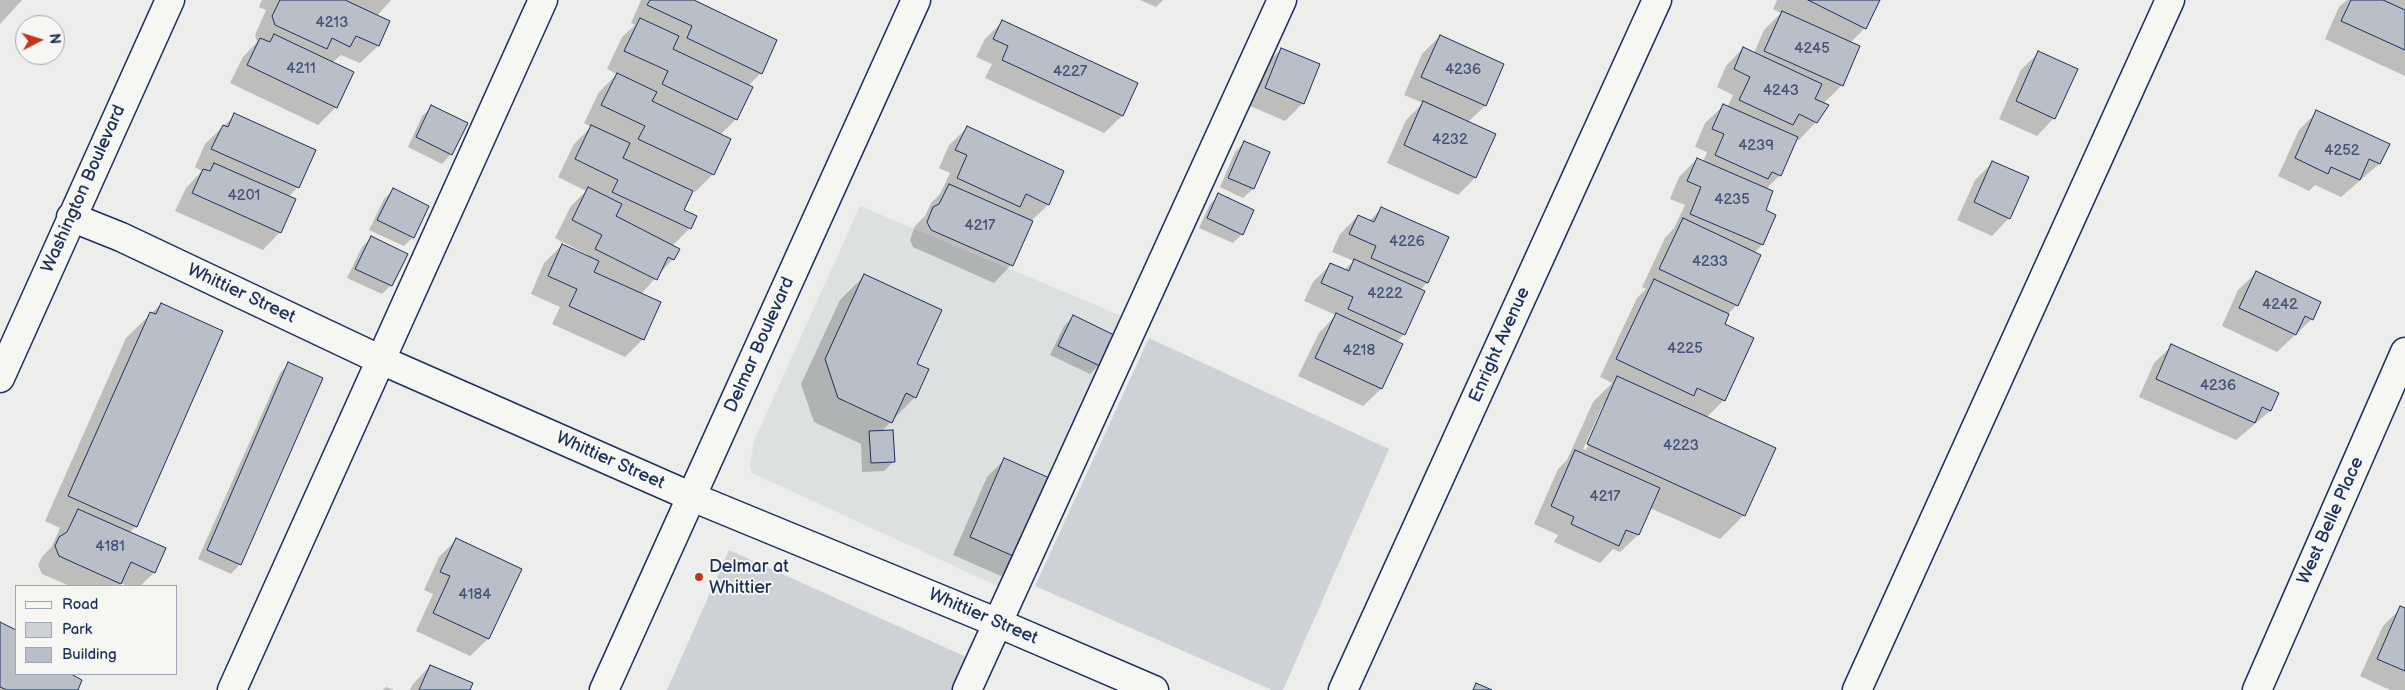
<!DOCTYPE html>
<style>
body{margin:0}
#map{position:relative;width:2405px;height:690px;overflow:hidden;background:#edeeec;font-family:"Balsamiq Sans",sans-serif}
canvas{display:block}
.legend{position:absolute;left:15px;top:585px;width:162px;height:90px;box-sizing:border-box;background:#f6f6f2;border:1px solid #9ea6b7;margin:0;padding:6px 9px;list-style:none;font-size:15px;color:#1b2f5e}
.legend li{display:flex;align-items:center;gap:10px;height:25px}
.legend b{width:25px;border:1px solid #9ea6b7}
.north{position:absolute;left:15px;top:15px;width:50px;height:50px;box-sizing:border-box;background:#f6f6f2;border:1px solid #9ea6b7;border-radius:50%;rotate:85deg;font-size:14px;font-weight:700;line-height:20px;text-align:center;color:#1b2f5e}
.north::after{content:'';display:block;margin:auto;width:18px;height:22px;background:#c8321e;clip-path:polygon(50% 0,100% 100%,50% 72%,0 100%)}
</style>
<div id="map">
<canvas width="2405" height="690"></canvas>
<ul class="legend">
<li><b style="height:6px;background:#f6f6f2"></b>Road</li>
<li><b style="height:14px;background:#ced2d7"></b>Park</li>
<li><b style="height:14px;background:#b9bfc8"></b>Building</li>
</ul>
<div class="north">N</div>
</div>
<script>
const ctx = document.querySelector('canvas').getContext('2d');
ctx.lineJoin = 'round';
function paint(path, color) { ctx.fillStyle = color; ctx.fill(path, 'evenodd'); }
const poly = rows => new Path2D(rows.map(r => 'M' + r).join(''));
function trace(path, color, width, dash) { ctx.strokeStyle = color; ctx.lineWidth = width; ctx.lineCap = dash ? 'butt' : 'round'; ctx.setLineDash(dash || []); ctx.stroke(path); }
function drawText(font, color, halo, rows, align = 'center') {
  ctx.font = font + ' "Balsamiq Sans",sans-serif'; ctx.lineWidth = 4; ctx.setLineDash([]); ctx.textBaseline = 'middle'; ctx.strokeStyle = halo; ctx.fillStyle = color; for (const [text, x, y, turn = 0] of rows) {
    ctx.save(); ctx.translate(x, y); ctx.rotate((+turn || 0) * Math.PI / 180); ctx.textAlign = isNaN(turn) ? turn : align; if (halo) ctx.strokeText(text, 0, 0); ctx.fillText(text, 0, 0); ctx.restore();
  }
}
paint(poly([
 [860,206,1129,319,1004,589,752,473,750,465,754,441]
]), '#dde0e1');
paint(poly([
 [1149,338,1389,449,1283,690,1272,690,1035,586],
 [729,550,973,660,960,690,667,690]
]), '#ced2d7');
paint(poly([
 [0,0,22,0,0,24],
 [262,0,391,0,377,16,389,22,378,46,360,63,341,55,332,63,336,107,318,125,230,83,243,57,257,42,255,35,266,10,259,7],
 [641,0,693,0,761,73,748,86,736,119,720,135,713,174,695,192,692,191,683,210,695,216,690,228,672,246,673,259,641,294,643,339,625,357,552,324,560,307,531,294,544,263,562,245,588,257,588,255,555,238,571,206,586,191,558,177,574,144,591,127,584,123,599,92,617,74,607,69,622,37,635,25,631,23],
 [1140,0,1163,0,1156,7],
 [1777,0,1879,0,1865,28,1850,43,1859,47,1842,85,1823,104,1816,122,1799,140,1796,139,1780,175,1766,189,1764,211,1774,215,1762,245,1754,253,1737,305,1728,314,1723,325,1724,400,1706,418,1744,515,1720,539,1650,508,1638,535,1620,552,1613,549,1600,563,1554,542,1558,535,1534,524,1558,469,1567,460,1593,402,1612,383,1600,377,1637,298,1646,289,1642,287,1665,238,1674,228,1685,205,1670,199,1679,177,1697,159,1703,162,1707,152,1695,147,1705,123,1723,106,1727,108,1733,95,1717,87,1726,66,1743,48,1754,53,1764,30,1781,13,1773,9],
 [1603,405,1606,405,1586,450,1583,449],
 [2347,0,2405,0,2405,76,2325,39,2339,7],
 [1003,21,1137,83,1122,116,1104,133,985,78,992,64,976,57,985,39],
 [1440,36,1503,65,1485,106,1468,122,1475,178,1458,195,1387,163,1406,120,1423,103,1404,95,1422,54],
 [1281,49,1303,103,1285,121,1248,105,1264,67],
 [2038,53,2054,118,2037,136,1999,119,2021,70],
 [432,107,451,154,442,164,408,147,422,116],
 [2317,112,2388,145,2379,164,2341,197,2315,185,2309,191,2278,176,2299,130],
 [235,115,314,151,297,188,288,197,280,232,263,250,175,211,186,188,202,171,195,167,205,144],
 [967,128,1063,172,1048,205,1031,221,1011,265,994,283,913,247,910,240,915,226,925,216,931,203,940,194,950,173,939,168,949,145],
 [1245,142,1268,153,1253,189,1243,198,1220,187,1235,152],
 [1993,162,2009,218,1992,236,1957,220,1975,180],
 [393,190,413,237,404,246,369,230,384,199],
 [1219,195,1242,234,1233,243,1199,228,1210,204],
 [1381,209,1447,238,1427,283,1420,290,1404,334,1396,343,1401,345,1381,389,1363,406,1298,376,1319,333,1336,315,1304,301,1313,282,1331,264,1344,270,1354,261,1332,252,1340,234,1358,216,1369,221],
 [371,238,391,285,382,294,347,278,362,247],
 [2256,273,2319,302,2311,320,2277,352,2222,326,2238,290],
 [865,275,915,365,915,397,881,432,893,462,884,471,862,472,861,444,814,422,801,384,840,300],
 [161,304,136,526,129,533,164,549,154,573,140,586,127,586,121,583,118,586,70,586,42,574,38,565,42,557,52,546,60,528,45,521,126,338],
 [1073,317,1099,365,1090,374,1050,355,1064,326],
 [2172,346,2277,394,2270,411,2236,440,2139,397,2154,363],
 [289,364,240,564,231,574,198,559,280,373],
 [1004,460,1019,558,1001,576,953,555,987,477],
 [457,539,520,570,488,639,470,656,416,631,433,594,424,590,439,557],
 [2401,608,2405,610,2405,690,2390,690,2360,676,2383,626],
 [0,623,16,631,16,674,70,674,77,690,0,690],
 [430,666,469,690,410,690,413,684],
 [386,687,394,690,383,690]
]), '#0003');
const building = poly([
 [280,0,345,0,390,21,379,46,356,36,350,47,332,38,327,49,275,25,272,16,280,0],
 [650,0,694,0,777,40,762,74,687,38,692,26,647,5,650,0],
 [1808,0,1880,0,1866,29,1808,0],
 [2351,0,2383,0,2405,10,2405,50,2341,21,2351,0],
 [1782,11,1860,46,1843,86,1764,51,1782,11],
 [640,18,679,36,673,49,753,87,737,120,662,84,668,71,624,51,640,18],
 [1002,20,1138,83,1123,116,1002,60,1008,46,993,39,1002,20],
 [274,34,354,72,337,108,247,65,260,38,270,42,274,34],
 [1440,35,1504,64,1486,106,1421,77,1440,35],
 [1743,47,1822,84,1815,99,1829,105,1817,123,1799,114,1793,125,1739,100,1750,77,1734,69,1743,47],
 [1281,48,1320,64,1304,104,1265,88,1281,48],
 [2038,51,2078,69,2055,119,2016,101,2038,51],
 [617,73,657,92,652,101,731,139,714,175,638,139,645,126,601,105,617,73],
 [1423,101,1496,134,1476,178,1404,145,1423,101],
 [1723,104,1798,137,1781,176,1772,172,1768,179,1715,155,1724,134,1712,129,1723,104],
 [431,105,468,123,452,155,416,137,431,105],
 [2316,110,2390,144,2380,164,2369,159,2360,180,2331,167,2328,174,2295,158,2316,110],
 [234,113,316,150,299,188,211,149,223,125,228,127,234,113],
 [591,125,630,143,623,158,693,191,684,210,697,216,691,229,612,192,618,180,575,159,591,125],
 [967,126,1064,171,1049,205,1026,194,1020,207,957,178,967,155,955,150,967,126],
 [1244,141,1270,152,1254,189,1228,178,1244,141],
 [1697,158,1773,191,1766,210,1776,215,1763,245,1690,214,1701,187,1687,181,1697,158],
 [1992,161,2029,177,2010,219,1974,202,1992,161],
 [214,163,296,199,281,233,192,193,203,169,210,171,214,163],
 [949,184,1033,221,1013,266,931,230,927,222,933,207,939,204,949,184],
 [588,187,622,204,616,216,680,249,674,260,668,257,657,280,595,249,602,235,572,220,588,187],
 [393,188,429,206,414,238,377,220,393,188],
 [1218,193,1254,210,1243,235,1207,218,1218,193],
 [1381,207,1449,237,1428,283,1371,258,1376,246,1349,234,1358,215,1374,222,1381,207],
 [1683,218,1761,255,1738,306,1659,269,1683,218],
 [371,236,408,254,392,286,355,269,371,236],
 [562,244,599,261,594,272,661,302,644,340,569,306,577,289,548,276,562,244],
 [1354,259,1425,291,1405,335,1348,309,1353,297,1321,283,1330,263,1349,271,1354,259],
 [2256,271,2321,302,2313,320,2305,316,2296,335,2239,308,2256,271],
 [864,274,942,310,917,364,929,369,916,398,906,393,892,423,838,398,825,359,864,274],
 [1654,279,1729,314,1725,324,1754,338,1725,401,1697,388,1694,396,1616,359,1654,279],
 [161,303,223,331,137,527,68,496,150,312,156,314,161,303],
 [1336,313,1403,344,1382,389,1315,358,1336,313],
 [1073,315,1114,335,1100,366,1058,346,1073,315],
 [2171,344,2279,393,2271,411,2262,407,2255,423,2156,379,2171,344],
 [288,362,323,378,241,565,207,550,288,362],
 [1617,376,1776,448,1745,516,1587,444,1617,376],
 [893,430,895,462,871,463,869,431,893,430],
 [1575,450,1660,488,1639,535,1626,530,1619,546,1571,524,1574,517,1551,506,1575,450],
 [1004,458,1054,480,1020,559,970,537,1004,458],
 [78,509,166,548,155,573,131,562,121,584,59,556,55,546,59,537,67,532,78,509],
 [456,538,522,569,489,639,433,613,450,576,440,572,456,538],
 [2400,606,2405,608,2405,671,2377,659,2400,606],
 [0,622,16,630,16,674,71,674,82,680,78,690,7,690,0,687,0,622],
 [430,665,473,683,470,690,419,690,430,665],
 [1476,683,1492,690,1473,690,1476,683]
]);
paint(building, '#b9bfc8');
trace(building, '#1b2f5e', 1);
const minor = poly([
 [71,217,121,237,381,360,692,497,998,623,1154,690],
 [0,378,170,0],
 [232,690,543,0],
 [967,690,1282,0],
 [1343,690,1657,0],
 [1857,690,2170,0],
 [2257,690,2405,352]
]);
const major = poly([
 [604,690,916,0]
]);
trace(minor, '#1b2f5e', 31);
trace(major, '#1b2f5e', 31);
trace(minor, '#f6f6f2', 28);
trace(major, '#f6f6f2', 28);
for (const [x, y, r, color] of [
 [699,577,5,"#c8321e"]
]) { const dot = new Path2D(); dot.arc(x, y, r, 0, 2 * Math.PI); ctx.fillStyle = color; ctx.fill(dot); trace(dot, '#f6f6f2', 2); }
drawText('15px', '#425378', null, [
 ["4213",332,23],
 ["4245",1812,49],
 ["4211",301,69],
 ["4236",1463,70],
 ["4227",1070,72],
 ["4243",1781,91],
 ["4232",1450,140],
 ["4239",1756,146],
 ["4252",2342,151],
 ["4201",244,196],
 ["4235",1732,200],
 ["4217",980,226],
 ["4226",1407,242],
 ["4233",1710,262],
 ["4222",1385,294],
 ["4242",2280,305],
 ["4225",1685,349],
 ["4218",1359,351],
 ["4236",2218,386],
 ["4223",1681,446],
 ["4217",1605,497],
 ["4181",110,547],
 ["4184",475,595]
]);
drawText('18px', '#1b2f5e', '#f6f6f2', [
 ["Washington Boulevard",84,189,-66],
 ["Whittier Street",241,294,25],
 ["Delmar Boulevard",760,345,-66],
 ["Enright Avenue",1500,345,-66],
 ["Whittier Street",610,461,24],
 ["West Belle Place",2331,521,-66],
 ["Whittier Street",983,617,23]
]);
drawText('18px', '#1b2f5e', '#f6f6f2', [
 ["Delmar at",709,567],
 ["Whittier",709,588]
], 'left');
</script>
